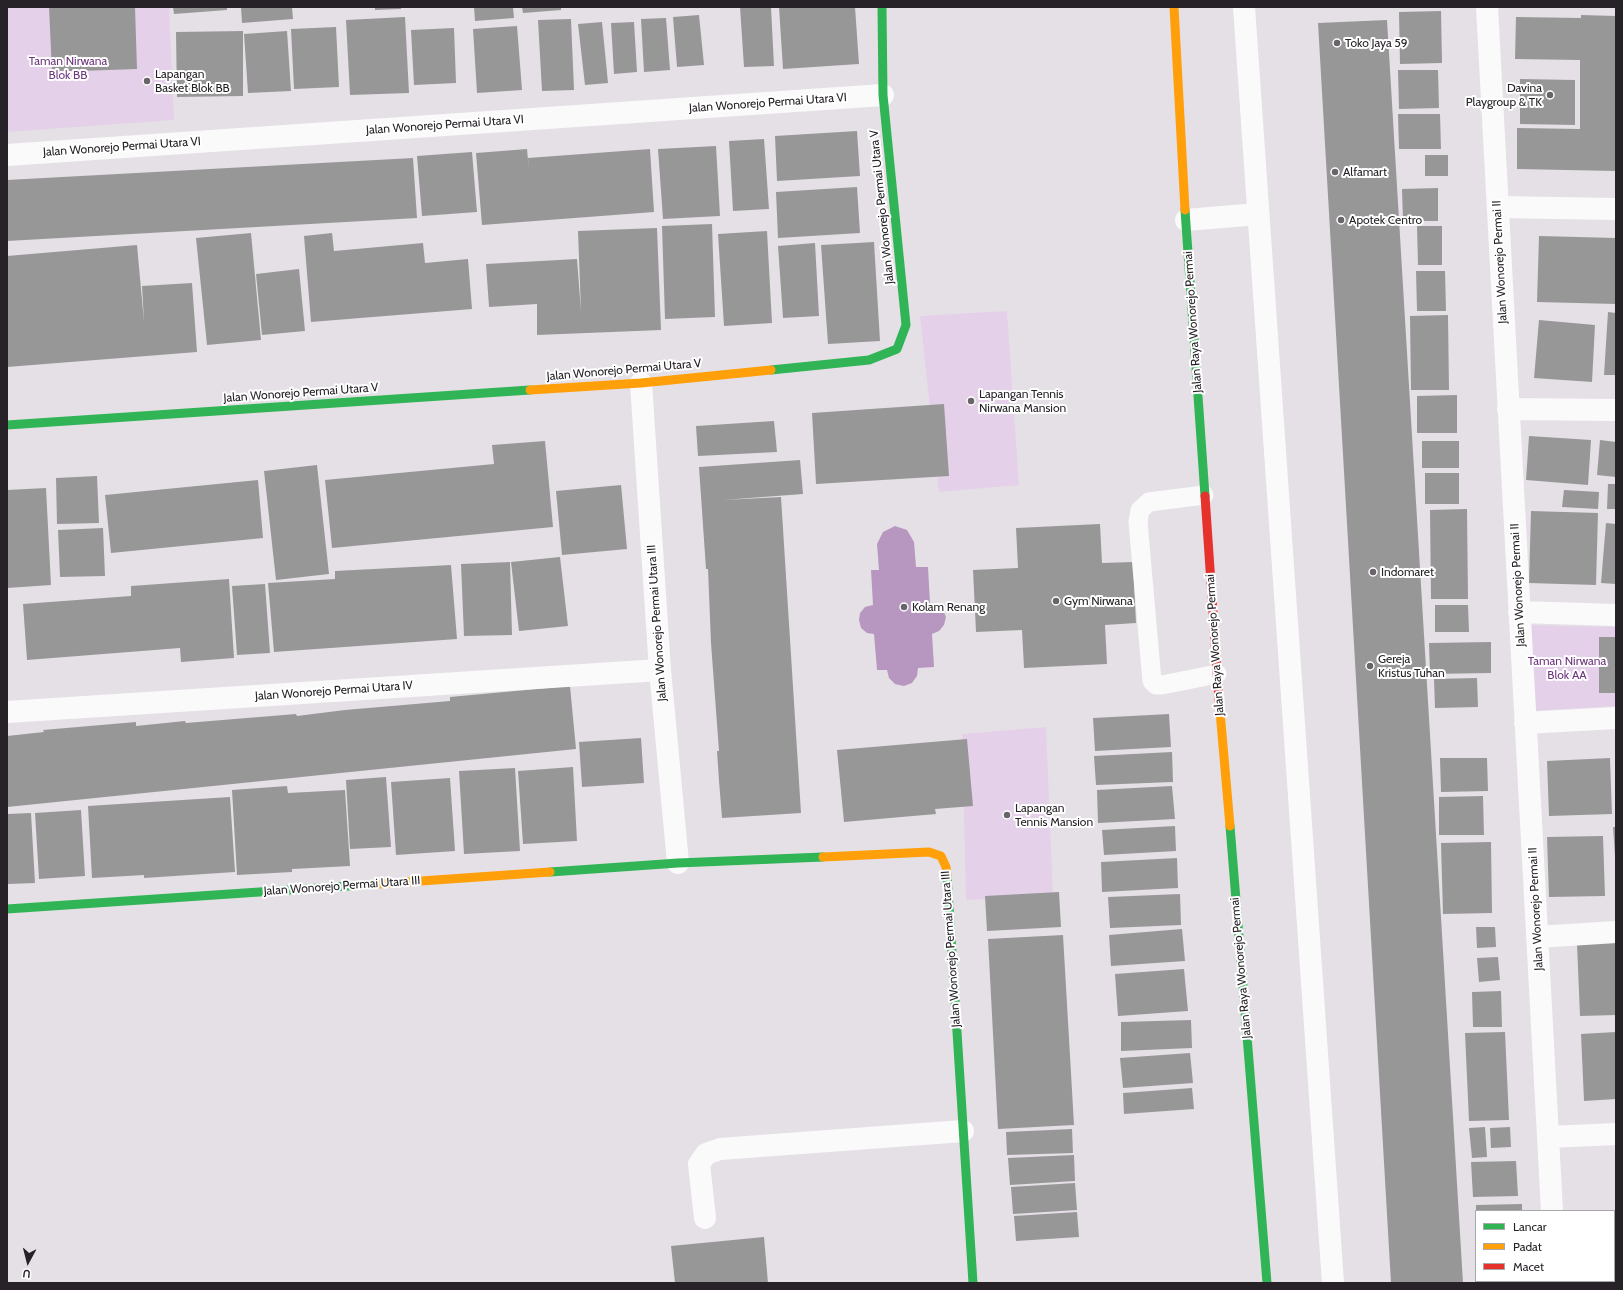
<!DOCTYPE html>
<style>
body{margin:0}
#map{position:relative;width:1623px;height:1290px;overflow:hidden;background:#e5e0e6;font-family:Cabin,sans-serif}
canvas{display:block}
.frame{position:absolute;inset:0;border:8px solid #262227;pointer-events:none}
.legend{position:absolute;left:1475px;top:1210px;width:140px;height:72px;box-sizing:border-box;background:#fff;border:1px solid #a8a7a9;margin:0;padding:5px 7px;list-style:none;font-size:12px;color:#262227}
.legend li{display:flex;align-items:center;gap:8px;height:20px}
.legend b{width:20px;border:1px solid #a8a7a9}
.north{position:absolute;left:8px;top:1242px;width:40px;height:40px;-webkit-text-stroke:3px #fff;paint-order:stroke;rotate:187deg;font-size:11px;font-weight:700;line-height:16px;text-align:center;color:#262227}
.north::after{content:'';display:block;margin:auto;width:14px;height:18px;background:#262227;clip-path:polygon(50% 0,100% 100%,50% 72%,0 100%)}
</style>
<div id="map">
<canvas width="1623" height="1290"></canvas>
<div class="frame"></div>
<ul class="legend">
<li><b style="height:5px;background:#30b455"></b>Lancar</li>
<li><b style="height:5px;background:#ff9f0a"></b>Padat</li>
<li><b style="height:5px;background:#e5322d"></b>Macet</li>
</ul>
<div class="north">U</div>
</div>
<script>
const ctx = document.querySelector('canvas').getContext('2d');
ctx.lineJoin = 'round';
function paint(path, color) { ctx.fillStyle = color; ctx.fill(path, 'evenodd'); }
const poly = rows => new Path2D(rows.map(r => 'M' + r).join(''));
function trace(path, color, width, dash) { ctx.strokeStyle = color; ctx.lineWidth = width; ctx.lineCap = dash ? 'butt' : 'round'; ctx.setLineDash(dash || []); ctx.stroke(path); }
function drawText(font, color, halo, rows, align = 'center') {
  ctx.font = font + ' Cabin,sans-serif'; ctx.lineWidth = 4; ctx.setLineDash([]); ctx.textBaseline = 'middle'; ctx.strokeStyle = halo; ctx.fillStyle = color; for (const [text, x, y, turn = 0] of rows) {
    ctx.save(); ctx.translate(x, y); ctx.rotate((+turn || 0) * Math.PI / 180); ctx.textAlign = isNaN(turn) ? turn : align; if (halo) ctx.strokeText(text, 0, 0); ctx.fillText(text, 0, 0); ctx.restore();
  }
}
paint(poly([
 [7,7,169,7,174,120,7,132],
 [1007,311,1019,485,939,492,920,316],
 [1520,625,1616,627,1616,706,1530,711],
 [1046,727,1053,896,966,900,962,734]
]), '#e4d1e9');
paint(poly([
 [895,526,907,530,914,542,916,567,928,567,930,603,938,605,943,610,946,617,944,625,939,631,932,634,934,667,918,668,917,676,912,683,904,686,895,684,889,678,887,670,877,670,874,634,867,633,861,628,859,620,860,613,865,607,873,605,871,570,879,570,877,544,883,532]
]), '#b797c0');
paint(poly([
 [49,7,135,7,137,69,52,72],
 [173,7,227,7,227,10,174,14],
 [241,7,292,7,293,19,242,23],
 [375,7,401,7,401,9,375,10],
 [474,7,513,7,514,18,475,21],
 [522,7,561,7,561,10,523,13],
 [740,7,771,7,774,66,744,67],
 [779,7,855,7,859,64,783,69],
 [1441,11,1442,63,1400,64,1399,12],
 [699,15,704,65,677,67,673,17],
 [1581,15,1616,16,1616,171,1517,169,1517,128,1580,129,1580,60,1515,59,1516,17,1581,18],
 [405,17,409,93,350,95,346,20],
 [666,18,670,70,644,72,641,19],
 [571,19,574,90,542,91,538,20],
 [1387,20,1463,1283,1391,1283,1318,23],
 [602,22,608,83,585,85,578,24],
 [634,22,637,72,614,74,611,23],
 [517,26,522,90,477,93,473,29],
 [336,27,339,87,294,89,291,29],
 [454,28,456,83,414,85,411,30],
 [243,31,243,96,177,97,176,32],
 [287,31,291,91,248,93,244,34],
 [1398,70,1438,70,1439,108,1399,109],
 [1520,79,1575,80,1575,125,1520,124],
 [1398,114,1440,114,1441,149,1399,149],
 [857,131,860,176,777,181,775,136],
 [764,139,769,209,733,211,729,141],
 [716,146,720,216,663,219,658,149],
 [527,149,529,171,528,158,650,149,654,212,482,225,476,153],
 [472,152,477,212,422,216,417,156],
 [1425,155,1448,155,1448,176,1425,176],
 [413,158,417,218,7,241,7,180],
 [857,187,860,233,778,238,776,192],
 [1438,188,1438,221,1403,221,1402,189],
 [712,224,715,317,665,319,662,226],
 [1417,226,1442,226,1442,265,1418,265],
 [657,228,661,330,537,335,537,304,489,307,486,264,577,259,581,311,578,231],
 [767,231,772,323,724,326,718,234],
 [251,233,261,340,207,345,196,238],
 [332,233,334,251,423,243,425,263,468,259,472,309,311,322,304,236],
 [1539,236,1616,238,1616,304,1537,302],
 [874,242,880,341,828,344,821,245],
 [815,243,819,316,783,318,778,246],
 [137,245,144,322,142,286,192,283,197,352,7,367,7,256],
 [299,269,305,331,262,335,256,274],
 [1416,271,1445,271,1446,311,1417,311],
 [1608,312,1616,313,1616,375,1604,375],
 [1448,315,1449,390,1411,390,1410,316],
 [1539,320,1595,325,1592,382,1534,378],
 [1457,395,1457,433,1417,433,1417,396],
 [944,404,949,476,816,484,812,413],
 [774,421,777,452,698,456,696,426],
 [1529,436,1591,440,1588,485,1526,480],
 [1600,440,1616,442,1616,477,1597,475],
 [545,441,553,527,332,548,325,480,494,464,492,445],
 [1422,441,1459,441,1459,468,1422,468],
 [800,460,803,494,723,500,781,497,801,813,722,818,719,781,717,751,719,751,711,643,708,569,706,569,699,467],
 [317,465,329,574,276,580,264,471],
 [1425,473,1459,473,1459,504,1425,504],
 [97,476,99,523,57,524,56,478],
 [258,480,263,538,111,553,105,495],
 [1608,484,1616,484,1616,509,1607,509],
 [621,485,627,549,562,555,556,491],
 [46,488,51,585,7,588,7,490],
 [1564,490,1599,492,1598,509,1562,507],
 [1467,509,1468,599,1431,599,1430,510],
 [1531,511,1598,513,1596,585,1529,583],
 [1606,523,1616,524,1616,584,1601,583],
 [1100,524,1102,563,1133,562,1136,623,1105,625,1107,664,1024,668,1022,630,976,632,973,570,1018,568,1016,528],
 [103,528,105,576,60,577,58,530],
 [560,557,568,626,519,631,511,562],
 [510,562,512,635,464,636,461,564],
 [451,565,457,639,274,652,268,583,335,579,335,571],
 [229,579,234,658,181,662,180,648,27,660,23,604,131,596,131,586],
 [265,584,270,653,237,655,232,586],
 [1435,605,1468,605,1469,632,1435,632],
 [1599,637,1616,637,1616,693,1599,693],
 [1491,642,1491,673,1430,674,1429,643],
 [1477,678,1478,707,1435,708,1434,679],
 [570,686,576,749,7,807,7,736,44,732,43,730,136,722,136,726,185,721,186,723,296,714,297,716,345,710,450,701,450,697],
 [1169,714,1171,747,1095,751,1093,718],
 [641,738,644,783,582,787,579,742],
 [967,739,973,806,935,809,936,814,844,822,837,750],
 [1172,752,1173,782,1096,785,1094,756],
 [1440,758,1487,758,1488,791,1441,792],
 [1610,758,1612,814,1549,816,1547,761],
 [573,767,577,841,523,844,518,771],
 [515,768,520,851,464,854,459,771],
 [386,777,391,847,350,849,346,780],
 [450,778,455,851,396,855,391,782],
 [287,786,288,793,345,790,350,866,292,869,292,872,237,875,232,790],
 [1172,786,1175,819,1098,823,1097,790],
 [1483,796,1484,835,1439,835,1439,797],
 [230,797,235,872,144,878,144,875,92,878,88,806],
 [81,810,85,876,39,879,35,813],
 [31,813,35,883,8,884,7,814],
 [1175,826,1176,851,1104,855,1102,830],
 [1613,827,1616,827,1616,856,1615,856],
 [1603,836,1605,896,1549,897,1547,837],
 [1491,842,1492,913,1443,914,1441,843],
 [1177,858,1178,888,1102,892,1101,862],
 [1059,892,1061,927,987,931,985,896],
 [1180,894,1181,925,1110,928,1108,897],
 [1476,927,1495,927,1496,947,1477,948],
 [1182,929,1185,961,1111,966,1109,935],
 [1063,935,1074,1125,998,1129,988,939],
 [1616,942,1616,1015,1580,1016,1577,944],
 [1498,957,1500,980,1479,982,1477,958],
 [1184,969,1188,1011,1118,1016,1115,974],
 [1501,991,1502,1027,1473,1027,1472,992],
 [1191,1020,1192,1048,1121,1051,1121,1022],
 [1505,1032,1509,1120,1469,1121,1465,1033],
 [1616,1032,1616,1099,1584,1101,1581,1034],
 [1190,1053,1193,1083,1123,1088,1120,1058],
 [1192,1088,1194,1109,1124,1114,1123,1093],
 [1485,1127,1487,1157,1472,1158,1469,1128],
 [1510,1127,1511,1147,1491,1148,1490,1128],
 [1072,1129,1073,1153,1007,1155,1006,1132],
 [1074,1155,1075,1181,1010,1185,1008,1158],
 [1516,1161,1518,1196,1473,1197,1471,1162],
 [1075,1183,1077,1210,1013,1214,1011,1187],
 [1522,1204,1522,1211,1476,1211,1476,1205],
 [1077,1212,1079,1237,1016,1241,1014,1216],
 [1614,1233,1616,1233,1616,1283,1583,1283,1583,1281,1614,1281],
 [764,1237,768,1283,675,1283,671,1246],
 [1479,1281,1526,1281,1526,1283,1479,1283]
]), '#989798');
trace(poly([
 [1204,495,1149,502,1140,510,1138,522,1152,681,1156,685,1162,685,1217,674]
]), '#fbfafb', 19);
trace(poly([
 [1244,7,1333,1283],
 [1487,7,1552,1211],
 [7,155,883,95],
 [1498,207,1616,209],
 [1186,220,1258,214],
 [641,383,660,670,678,863],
 [1508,409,1616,410],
 [1519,612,1616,615],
 [7,712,660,670],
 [1525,723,1616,718],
 [1537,937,1616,932],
 [1548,1137,1616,1134],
 [705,1218,699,1164,706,1154,720,1149,963,1131],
 [1556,1281,1556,1283]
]), '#fbfafb', 22);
trace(poly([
 [1185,210,1205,496],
 [771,370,869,360,897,349,906,325,883,95,882,7],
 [7,425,530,390],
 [1230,826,1267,1283],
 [550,872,678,863,823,857],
 [947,875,973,1283],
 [7,909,378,884]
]), '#30b455', 9);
trace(poly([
 [1174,7,1185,210],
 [530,390,641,383,771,370],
 [1219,700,1230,826],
 [823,857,929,852,941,856,946,867,947,875],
 [378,884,550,872]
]), '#ff9f0a', 9);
trace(poly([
 [1205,496,1219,700]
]), '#e5322d', 9);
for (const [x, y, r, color] of [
 [1337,43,4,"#69646a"],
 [147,81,4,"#69646a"],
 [1550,95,4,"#69646a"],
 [1335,172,4,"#69646a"],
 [1341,220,4,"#69646a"],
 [971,401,4,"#69646a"],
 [1373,572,4,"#69646a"],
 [1056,601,4,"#69646a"],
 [904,607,4,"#69646a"],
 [1370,666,4,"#69646a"],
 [1007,815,4,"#69646a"]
]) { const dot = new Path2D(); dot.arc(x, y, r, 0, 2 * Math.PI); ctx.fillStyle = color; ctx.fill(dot); trace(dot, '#fff', 1.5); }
drawText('12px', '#262227', '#fff', [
 ["Toko Jaya 59",1345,43],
 ["Lapangan",155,74],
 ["Basket Blok BB",155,88],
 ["Davina",1542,88,"right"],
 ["Playgroup & TK",1542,102,"right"],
 ["Alfamart",1343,172],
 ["Apotek Centro",1349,220],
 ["Lapangan Tennis",979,394],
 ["Nirwana Mansion",979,408],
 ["Indomaret",1381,572],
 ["Gym Nirwana",1064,601],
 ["Kolam Renang",912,607],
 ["Gereja",1378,659],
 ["Kristus Tuhan",1378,673],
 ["Lapangan",1015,808],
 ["Tennis Mansion",1015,822]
], 'left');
drawText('12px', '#6e377e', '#fff', [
 ["Taman Nirwana",68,61],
 ["Blok BB",68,75],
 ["Taman Nirwana",1567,661],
 ["Blok AA",1567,675]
]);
drawText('12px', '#262227', '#fff', [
 ["Jalan Wonorejo Permai Utara VI",768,103,-4],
 ["Jalan Wonorejo Permai Utara VI",445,125,-4],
 ["Jalan Wonorejo Permai Utara VI",122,147,-4],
 ["Jalan Wonorejo Permai Utara V",882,207,-96],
 ["Jalan Wonorejo Permai II",1500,262,-93],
 ["Jalan Raya Wonorejo Permai",1193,322,-94],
 ["Jalan Wonorejo Permai Utara V",624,370,-5],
 ["Jalan Wonorejo Permai Utara V",301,393,-4],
 ["Jalan Wonorejo Permai II",1518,585,-93],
 ["Jalan Wonorejo Permai Utara III",657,623,-94],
 ["Jalan Raya Wonorejo Permai",1215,645,-94],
 ["Jalan Wonorejo Permai Utara IV",334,691,-4],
 ["Jalan Wonorejo Permai Utara III",342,886,-4],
 ["Jalan Wonorejo Permai II",1536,909,-93],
 ["Jalan Wonorejo Permai Utara III",951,949,-94],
 ["Jalan Raya Wonorejo Permai",1241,968,-95]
]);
</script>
